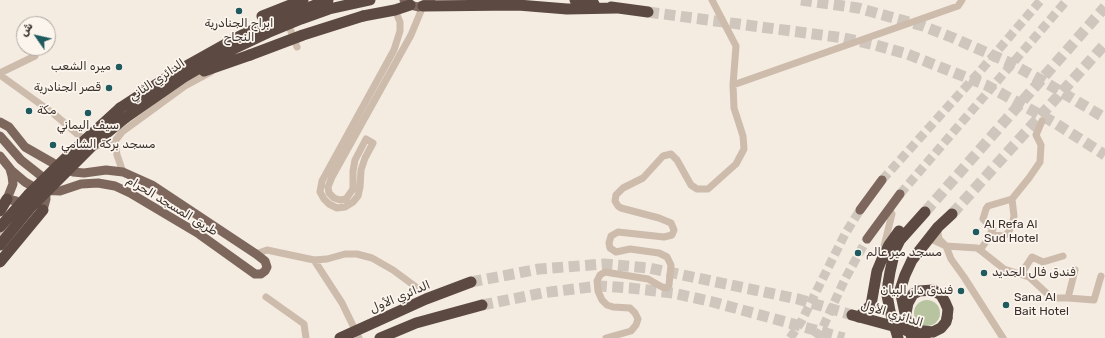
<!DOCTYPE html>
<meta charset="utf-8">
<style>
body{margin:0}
#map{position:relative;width:1105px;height:338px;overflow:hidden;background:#f4ebe1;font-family:Rubik,"Noto Sans Arabic",sans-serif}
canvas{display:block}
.north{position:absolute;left:16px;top:16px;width:40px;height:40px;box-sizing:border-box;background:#fbf5ee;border:1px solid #aea6a0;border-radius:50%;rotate:304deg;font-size:11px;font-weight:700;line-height:16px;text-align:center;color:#3b302b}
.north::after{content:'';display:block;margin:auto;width:14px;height:18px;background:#1f5a5e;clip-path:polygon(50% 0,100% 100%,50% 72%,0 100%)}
</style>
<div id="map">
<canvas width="1105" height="338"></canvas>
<div class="north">ش</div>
</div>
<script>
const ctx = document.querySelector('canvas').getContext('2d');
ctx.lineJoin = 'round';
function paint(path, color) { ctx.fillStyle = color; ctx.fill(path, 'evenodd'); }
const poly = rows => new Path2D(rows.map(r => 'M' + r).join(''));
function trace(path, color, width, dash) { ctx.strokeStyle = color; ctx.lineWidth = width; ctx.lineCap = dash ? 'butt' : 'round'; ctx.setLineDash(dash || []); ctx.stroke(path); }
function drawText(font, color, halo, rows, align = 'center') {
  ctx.font = font + ' Rubik,"Noto Sans Arabic",sans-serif'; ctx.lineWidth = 3.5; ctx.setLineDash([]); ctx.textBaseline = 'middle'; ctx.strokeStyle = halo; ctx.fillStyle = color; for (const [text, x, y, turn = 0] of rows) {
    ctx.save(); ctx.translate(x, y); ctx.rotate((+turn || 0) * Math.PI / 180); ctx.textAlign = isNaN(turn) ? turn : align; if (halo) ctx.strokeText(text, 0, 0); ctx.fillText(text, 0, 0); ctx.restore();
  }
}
paint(poly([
 '914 313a13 13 0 1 1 26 0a13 13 0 1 1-26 0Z'
]), '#b8c4a0');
trace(poly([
 [882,180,981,70,1041,0],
 [900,194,1067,0],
 [790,338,801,322,845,234,860,210],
 [816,338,822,329,845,279,867,239]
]), '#cfc6bd', 9, [9, 4.5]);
trace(poly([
 [801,0,858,8,923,26,951,37,1008,62,1043,81,1105,118],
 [648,12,844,38,875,45,907,54,986,85,1055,123,1105,155],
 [925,212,1105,7],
 [952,214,1105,44],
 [471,282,539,269,604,264,649,268,798,299,852,315],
 [482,305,542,293,599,286,630,288,673,293,713,302,844,338]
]), '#cfc6bd', 11, [11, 5.5]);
trace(poly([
 [395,10,400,22,400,31,394,50,322,181,320,192,324,199,329,204,337,208,345,207,353,202,358,196,360,187,361,170,365,158,373,143,366,139,355,160,353,171,353,189,346,199,340,200,334,198,329,193,328,187,332,177,411,35,423,6],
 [287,21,297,47],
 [0,73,35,56],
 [0,75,54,114,89,144,96,146,115,141],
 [733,85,958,6,962,0],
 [123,172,117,155,115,141,122,132,185,86,211,72],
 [938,228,938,233,939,239,946,246,951,259,964,277,1003,338],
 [0,236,14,219],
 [929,238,946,246,977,248,980,250,1004,269,1029,277,1052,298,1068,298,1094,300,1101,276],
 [988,238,993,229,983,219,986,209,988,206,1012,199],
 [883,250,892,214,889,209],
 [980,250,988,239,992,235,1004,236,1008,233,1012,225,1014,216,1012,199,1029,178,1040,162,1041,145,1036,135,1042,121],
 [256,254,267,250,314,260,327,259,345,254,357,254,372,258,393,270,416,287],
 [314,260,342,303,359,338],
 [1021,274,1032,257,1043,262,1063,256],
 [266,297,304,324,306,338],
 [1068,298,1075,270],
 [606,338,631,331,636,325,638,319,635,313,630,308,613,307,607,305,602,300,598,291,597,281,600,275,605,272,648,279,662,287,667,288,669,285,671,265,667,257,659,253,630,249,616,252,610,248,609,243,611,236,618,232,664,237,672,235,674,230,671,223,659,218,621,208,618,206,615,201,616,195,623,188,643,178,663,156,671,154,677,160,691,185,697,189,708,189,736,164,744,149,743,136,734,108,733,85,736,46,712,0]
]), '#cdbbac', 7);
trace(poly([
 [404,0,410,5,418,7,428,3,431,0],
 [0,122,9,127,25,147,53,163,73,172,84,173,106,170,123,172,152,185,256,254,265,261,267,267,265,271,261,274,255,274,199,234,130,193,115,186,98,183,81,184,60,191,39,190,25,182,12,171,0,156],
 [0,136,21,160,40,175,45,184,46,199,43,210],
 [10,169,12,176,13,184,7,199,16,201,24,207],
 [860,210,882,180],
 [867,239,900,194]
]), '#7d675c', 9);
trace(poly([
 [575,0,594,4],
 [423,6,518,5,567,9,617,8],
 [611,7,648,12],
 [363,16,395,10,410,5],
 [204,71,250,55],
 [120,108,172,74,240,36,264,25],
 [125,118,184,77,229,51,267,33],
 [0,211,7,199],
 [0,262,43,210],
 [906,313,908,303,913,294,919,291,933,290,941,295,945,302,948,309,947,318],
 [859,317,871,305,877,271,882,259,889,245,899,231],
 [380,338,416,323,482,305],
 [898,338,890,311,887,295,888,284,890,272,895,250,900,240,925,212],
 [912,338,906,318,900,290,905,275,912,260,938,227,952,214]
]), '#5c4a42', 11);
trace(poly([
 [262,16,303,0],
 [264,25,328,0],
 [267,33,301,19,329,9,370,0],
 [250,55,303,35,363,16],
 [0,227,28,195,74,150,120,108],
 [0,245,31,207,96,142,125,118],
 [852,315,900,328,925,338],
 [915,330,933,332,941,328,946,322,947,318],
 [340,338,426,299,471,282]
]), '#5c4a42', 11);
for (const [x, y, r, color] of [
 [239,11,4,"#1f5a5e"],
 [119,67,4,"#1f5a5e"],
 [109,88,4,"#1f5a5e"],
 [29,111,4,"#1f5a5e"],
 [88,113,4,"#1f5a5e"],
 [53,145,4,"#1f5a5e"],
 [976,232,4,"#1f5a5e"],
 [858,253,4,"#1f5a5e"],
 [984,273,4,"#1f5a5e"],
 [961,291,4,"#1f5a5e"],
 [1006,305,4,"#1f5a5e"]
]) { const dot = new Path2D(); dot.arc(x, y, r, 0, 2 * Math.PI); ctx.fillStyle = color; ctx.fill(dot); trace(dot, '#fbf5ee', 1.5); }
drawText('12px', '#3b302b', '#fbf5ee', [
 ["ابراج الجنادرية",239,24,"center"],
 ["النجاح",239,38,"center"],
 ["ميره الشعب",111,67,"right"],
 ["قصر الجنادرية",101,88,"right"],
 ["مكة",37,111],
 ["سيف اليماني",88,126,"center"],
 ["مسجد بركة الشامي",61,145],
 ["Al Refa Al",984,225],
 ["Sud Hotel",984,239],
 ["مسجد مير عالم",866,253],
 ["فندق فال الجديد",992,273],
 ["فندق دار البيان",953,291,"right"],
 ["Sana Al",1014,298],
 ["Bait Hotel",1014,312]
], 'left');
drawText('12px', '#3b302b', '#fbf5ee', [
 ["الدائري الثاني",157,80,-34],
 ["طريق المسجد الحرام",172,206,31],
 ["الدائري الأول",400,297,-23],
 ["الدائري الأول",892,314,17]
]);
</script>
